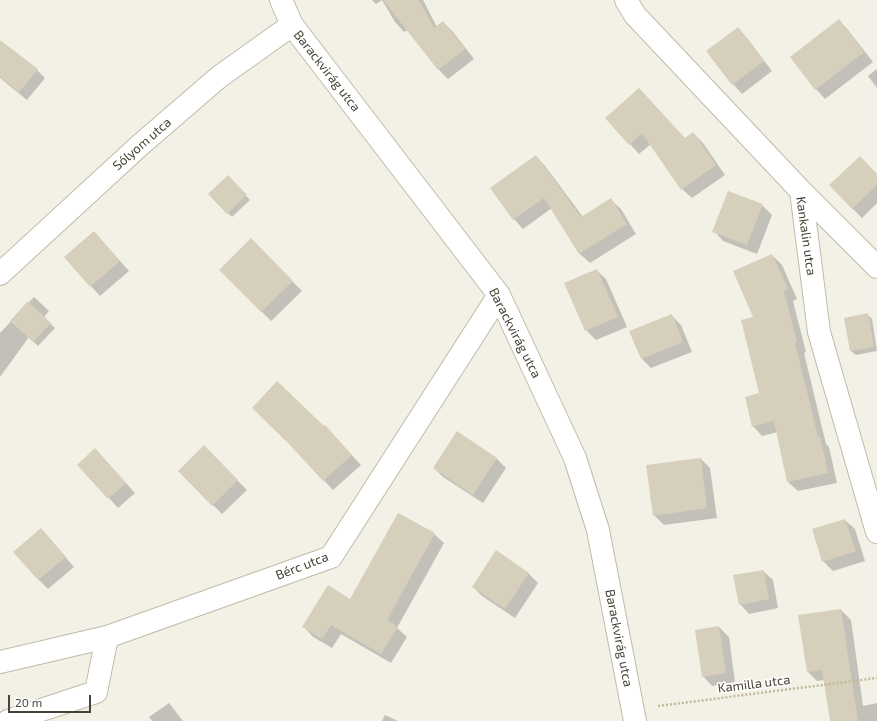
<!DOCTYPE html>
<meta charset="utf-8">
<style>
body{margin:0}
#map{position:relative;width:877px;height:721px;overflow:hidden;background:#f3f1e6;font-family:"Exo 2",sans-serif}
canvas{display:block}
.scale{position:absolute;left:8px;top:695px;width:83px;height:18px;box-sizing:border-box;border:2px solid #464235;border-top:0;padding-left:5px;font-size:12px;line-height:14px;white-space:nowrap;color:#464235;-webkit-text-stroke:3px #fff;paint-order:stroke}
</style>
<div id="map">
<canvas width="877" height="721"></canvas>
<div class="scale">20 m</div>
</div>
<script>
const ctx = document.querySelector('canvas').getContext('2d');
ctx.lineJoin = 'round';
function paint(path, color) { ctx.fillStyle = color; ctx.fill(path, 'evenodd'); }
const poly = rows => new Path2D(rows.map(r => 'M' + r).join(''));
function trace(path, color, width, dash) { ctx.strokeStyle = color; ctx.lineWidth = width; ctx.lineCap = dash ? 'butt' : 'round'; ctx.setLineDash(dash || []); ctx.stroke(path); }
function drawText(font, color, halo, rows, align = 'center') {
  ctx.font = font + ' "Exo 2",sans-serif'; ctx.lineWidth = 3; ctx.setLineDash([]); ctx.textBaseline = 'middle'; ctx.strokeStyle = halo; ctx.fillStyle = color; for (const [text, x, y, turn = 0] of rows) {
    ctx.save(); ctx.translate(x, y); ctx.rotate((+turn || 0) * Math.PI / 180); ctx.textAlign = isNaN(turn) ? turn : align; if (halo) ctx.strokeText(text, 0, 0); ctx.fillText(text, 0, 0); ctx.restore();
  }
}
paint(poly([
 [372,0,423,0,437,27,443,22,453,32,474,59,448,79,439,70,408,30,404,32,395,22,382,0,376,4],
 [839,20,848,30,873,62,825,99,816,89,791,57],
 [738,28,747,38,772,71,742,94,733,84],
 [0,41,37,70,45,78,27,100,0,78],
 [877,69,877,88,868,76],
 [639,89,685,139,693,133,703,143,725,175,692,198,682,189,651,144,639,154,630,144],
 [536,156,545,166,583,217,611,200,621,209,636,234,590,263,580,254,552,208,523,229,514,219],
 [877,175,877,203,862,218,852,208],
 [228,177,250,200,232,217,209,194],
 [762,205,772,215,757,254,723,241,714,231],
 [251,240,302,291,271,321,220,270],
 [103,242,129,271,100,296,65,258],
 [772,255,782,265,797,299,793,301,806,352,804,353,826,444,829,447,837,483,798,491,788,482,778,432,762,436,753,426,760,394,755,318],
 [596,270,606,279,627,327,596,340,586,330],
 [34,297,49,311,44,317,55,328,38,346,29,337,0,377,0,333],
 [867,314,872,319,877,351,856,355,851,351],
 [671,315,681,325,692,352,651,368,642,359],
 [457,432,497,459,506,468,483,503,443,477,434,468],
 [334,436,361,465,333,490,292,446],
 [204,447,247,490,222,514,179,471],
 [104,459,135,493,118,508,109,498],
 [701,459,710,468,717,518,664,525,654,515],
 [845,520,855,529,865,561,833,571,823,561],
 [41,529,74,567,48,589,38,579],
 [434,534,444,543,397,628,407,637,391,663,341,634,332,648,313,637,304,627,351,600],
 [763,571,773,580,778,608,749,614,740,604],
 [528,573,538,583,515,618,482,596,473,587],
 [841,610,851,620,863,706,877,703,877,721,831,721,825,680,817,681,808,672],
 [719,627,729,637,735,682,712,686,703,676],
 [169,703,183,721,152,721,149,717],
 [385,715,398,721,382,721]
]), '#0003');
paint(poly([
 [383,0,419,0,434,28,443,21,465,49,438,70],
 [839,19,864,52,815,90,790,57],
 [738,27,764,61,732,85,706,51],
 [0,40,38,69,19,92,0,77],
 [639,88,685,138,693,132,716,165,681,190,642,133,629,145,605,118],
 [536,155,581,217,611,198,627,224,579,254,544,198,513,220,490,188],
 [860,156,877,174,877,185,852,209,829,185],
 [228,175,247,195,227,214,208,194],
 [728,191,763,204,747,245,712,232],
 [94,231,120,261,90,287,64,257],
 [251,238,293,281,261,312,219,270],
 [772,254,788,289,784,291,797,342,795,343,818,437,820,436,828,473,787,482,774,421,752,427,745,397,759,393,741,320,753,317,733,271],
 [597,269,618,317,585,331,564,283],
 [28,301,51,323,33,342,10,321],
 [868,313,874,347,850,351,844,318],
 [672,314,683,342,641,359,629,331],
 [277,381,324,426,325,425,352,455,323,481,289,444,252,408],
 [457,431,497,458,473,495,433,468],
 [204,445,238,480,212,506,178,471],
 [95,448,126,483,108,499,77,465],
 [701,458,707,508,653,516,646,465],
 [398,513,435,533,387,620,398,627,381,654,331,625,322,639,302,627,328,585,350,599],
 [845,519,856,551,822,562,812,529],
 [41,528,66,557,38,580,13,552],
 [496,550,529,573,505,609,472,587],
 [764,570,769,599,739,605,733,575],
 [841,609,858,721,830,721,822,670,807,672,798,615],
 [719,626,726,673,702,677,695,630]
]), '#d5cfbb');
const street = poly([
 [281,0,292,25,499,295,575,458,598,530,635,721],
 [626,0,635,15,801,191,819,332,877,532],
 [801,191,877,267],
 [0,274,139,146,219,77,292,25],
 [0,662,107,637,331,557,499,295],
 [8,721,96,692,107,637]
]);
trace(street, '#bfbba8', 24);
trace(poly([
 [658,706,877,678]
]), '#c1b999', 2.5, [2, 2]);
trace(street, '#fff', 22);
drawText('13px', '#464235', '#fff', [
 ["Barackvirág utca",327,71,52],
 ["Sólyom utca",142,144,-41],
 ["Kankalin utca",806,236,82],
 ["Barackvirág utca",515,333,63],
 ["Bérc utca",302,566,-21],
 ["Barackvirág utca",619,638,79],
 ["Kamilla utca",754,684,-7]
]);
</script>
